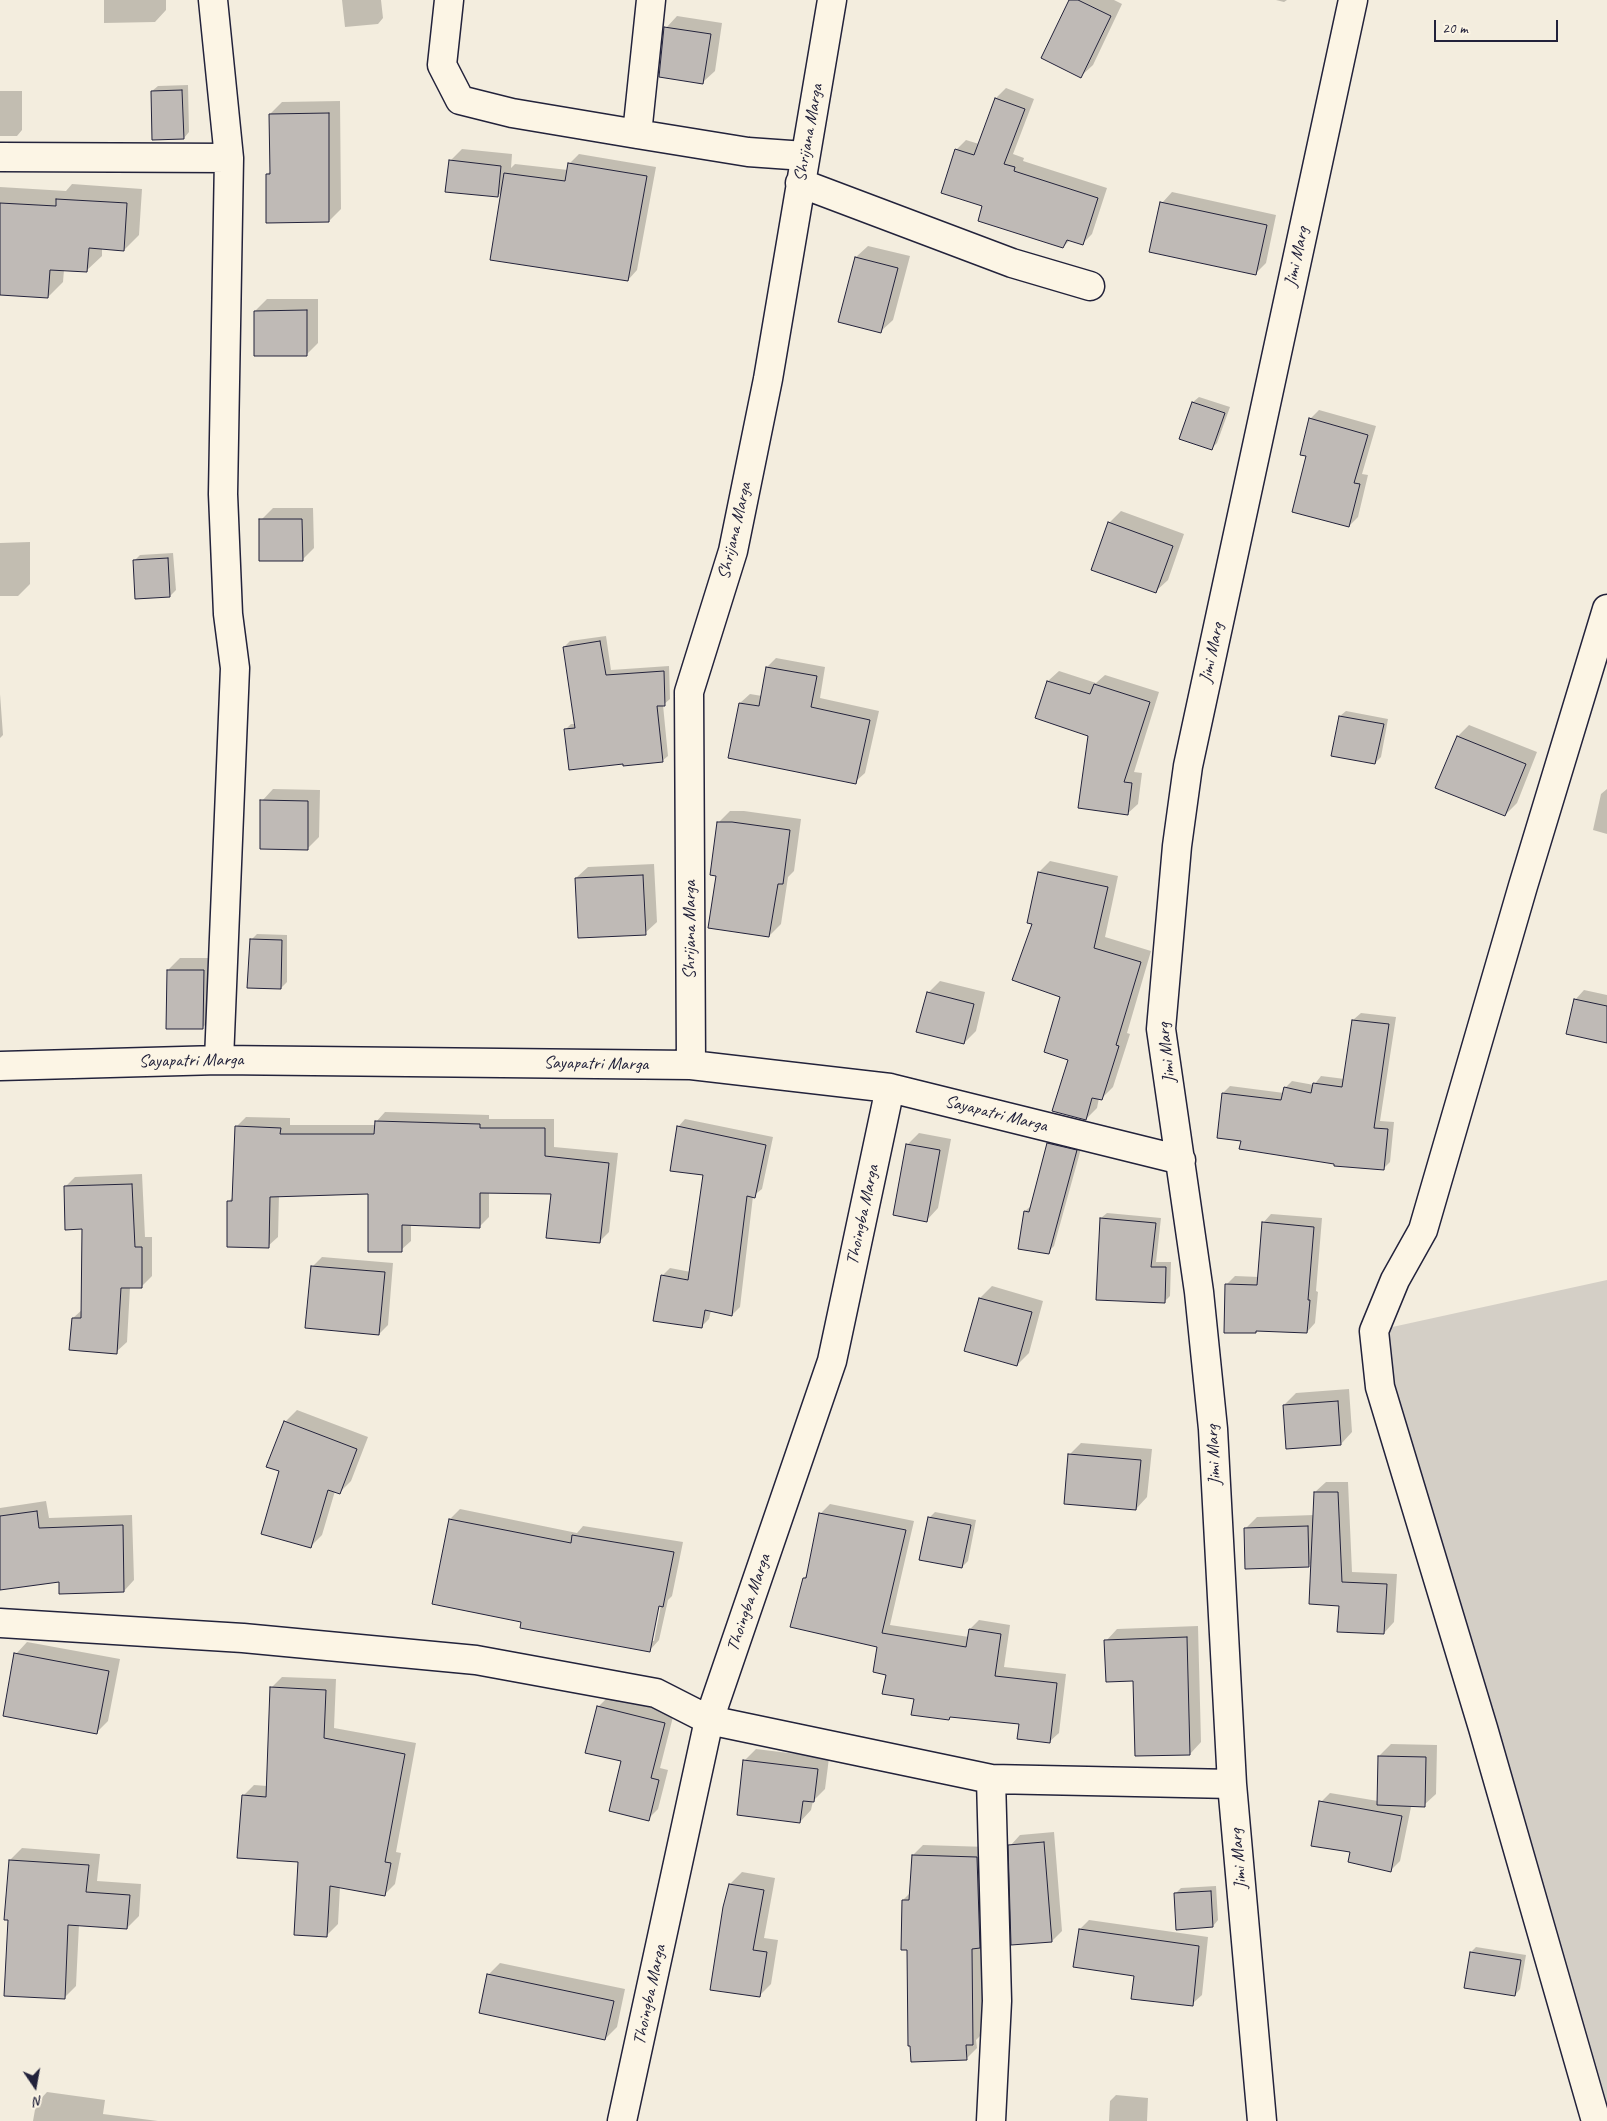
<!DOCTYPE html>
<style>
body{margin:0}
#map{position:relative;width:1607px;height:2121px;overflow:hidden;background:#f3edde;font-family:Caveat,sans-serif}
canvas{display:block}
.north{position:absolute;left:10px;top:2061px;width:50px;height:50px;-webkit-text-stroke:4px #fcf5e5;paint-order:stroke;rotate:168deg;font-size:14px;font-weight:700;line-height:20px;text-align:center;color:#22223b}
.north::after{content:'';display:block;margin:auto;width:18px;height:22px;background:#22223b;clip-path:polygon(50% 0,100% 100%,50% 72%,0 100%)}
.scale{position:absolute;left:1434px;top:20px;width:124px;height:22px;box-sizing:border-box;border:2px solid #22223b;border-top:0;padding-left:6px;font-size:15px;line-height:18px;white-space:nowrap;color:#22223b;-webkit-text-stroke:4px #fcf5e5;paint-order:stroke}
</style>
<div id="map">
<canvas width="1607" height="2121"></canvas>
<div class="north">N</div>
<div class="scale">20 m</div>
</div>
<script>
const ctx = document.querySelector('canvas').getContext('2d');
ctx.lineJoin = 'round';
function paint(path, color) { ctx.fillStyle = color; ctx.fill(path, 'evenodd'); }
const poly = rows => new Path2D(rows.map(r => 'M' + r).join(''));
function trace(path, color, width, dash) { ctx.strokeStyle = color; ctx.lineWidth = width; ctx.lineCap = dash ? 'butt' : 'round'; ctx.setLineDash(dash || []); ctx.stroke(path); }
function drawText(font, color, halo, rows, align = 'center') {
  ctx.font = font + ' Caveat,sans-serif'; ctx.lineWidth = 4.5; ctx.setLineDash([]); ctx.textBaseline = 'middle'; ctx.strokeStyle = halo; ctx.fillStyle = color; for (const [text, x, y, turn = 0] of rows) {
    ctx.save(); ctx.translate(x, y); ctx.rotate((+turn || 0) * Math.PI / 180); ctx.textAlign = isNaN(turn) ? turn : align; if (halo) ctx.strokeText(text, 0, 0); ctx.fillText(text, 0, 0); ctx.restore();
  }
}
paint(poly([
 [1607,1280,1607,2121,1374,1331]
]), '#d4cfc6');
paint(poly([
 [104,0,166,0,166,10,155,22,104,23],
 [342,0,381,0,383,18,378,24,345,27],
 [1071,0,1114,0,1122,4,1093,65,1081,76],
 [1276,0,1287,0,1284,2],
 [677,16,722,23,715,71,703,82,666,28],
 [188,85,189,132,184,138,152,91,158,86],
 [1006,88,1034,99,1013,154,1024,158,1023,161,1107,188,1092,234,1082,244,1070,240,1063,247,983,205,956,150,966,140,979,144,996,98],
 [0,91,22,91,22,130,17,136,0,136],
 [340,101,341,209,329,221,267,174,272,170,270,114,282,102],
 [462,149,512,154,511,168,515,164,568,170,569,164,579,154,656,167,637,270,628,280,502,191,498,196,450,161],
 [72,184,142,189,139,235,124,250,102,248,102,256,86,271,64,270,63,282,48,297,0,294,0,187,66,191],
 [1172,192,1276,215,1266,263,1255,274,1162,203],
 [868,246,910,256,893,320,881,331,856,257],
 [267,299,318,299,318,343,307,354,255,311],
 [1199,397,1230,407,1217,443,1211,449,1193,402],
 [1319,410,1376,426,1362,474,1368,475,1358,517,1349,526,1308,456,1310,419],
 [273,508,313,508,314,548,302,560,261,520],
 [1121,511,1184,534,1168,580,1156,591,1109,523],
 [30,542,30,584,18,596,0,596,0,543],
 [173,553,176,590,170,596,134,561,140,555],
 [606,636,611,670,669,666,670,699,663,705,668,756,662,761,624,763,565,730,571,724,576,724,564,647,570,641],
 [776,658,825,667,820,698,879,711,865,773,855,782,729,757,740,703,750,694,762,696,767,667],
 [1059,671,1096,683,1105,675,1159,692,1134,772,1142,773,1138,804,1127,814,1089,735,1037,718,1048,681],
 [0,694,3,735,0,738],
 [1346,711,1388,719,1381,757,1375,763,1340,716],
 [1469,725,1537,752,1517,803,1505,815,1458,736],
 [273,789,320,790,319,837,308,848,262,801],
 [1607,789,1607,834,1593,830,1601,794],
 [730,811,744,811,801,819,794,871,788,877,781,924,769,936,718,875,718,823],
 [1050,861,1118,876,1105,937,1151,951,1127,1033,1130,1034,1113,1087,1102,1098,1099,1098,1097,1108,1086,1119,1070,1059,1062,996,1033,923,1039,872],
 [654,864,657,922,645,933,576,878,588,867],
 [257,934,287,935,287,982,281,988,251,940],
 [180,958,215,958,214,1016,202,1028,168,970],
 [940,981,985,992,976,1031,964,1043,928,993],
 [1584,990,1607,995,1607,1041,1575,1000],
 [1361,1013,1396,1017,1380,1121,1394,1122,1390,1162,1383,1169,1335,1163,1243,1140,1223,1093,1230,1086,1284,1093,1285,1088,1292,1081,1314,1085,1321,1076,1345,1079,1353,1020],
 [385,1112,489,1115,489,1119,554,1119,554,1147,618,1153,609,1232,599,1242,553,1193,489,1192,489,1217,479,1227,411,1224,411,1241,401,1250,370,1193,279,1195,278,1237,268,1246,229,1201,233,1197,236,1127,246,1117,290,1118,290,1125,376,1125,376,1122],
 [685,1119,773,1137,762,1189,753,1196,740,1307,732,1315,711,1310,709,1319,701,1327,662,1276,670,1268,691,1272,705,1174,678,1127],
 [919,1133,951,1139,938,1208,927,1220,907,1145],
 [1054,1138,1082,1145,1054,1246,1048,1252,1025,1211,1031,1206,1048,1144],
 [142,1174,145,1237,152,1237,152,1276,141,1287,130,1287,127,1342,116,1352,73,1318,83,1309,83,1228,65,1187,75,1177],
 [1107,1213,1161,1218,1156,1262,1171,1262,1170,1296,1164,1302,1101,1218],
 [1271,1214,1322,1218,1316,1291,1318,1292,1315,1323,1307,1332,1258,1330,1256,1332,1227,1284,1235,1276,1259,1277,1263,1223],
 [322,1257,393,1263,388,1325,379,1334,306,1327,313,1266],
 [992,1286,1043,1301,1029,1353,1017,1365,966,1351,980,1298],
 [1349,1389,1352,1432,1341,1444,1284,1405,1296,1393],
 [297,1410,368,1437,351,1481,339,1493,335,1491,322,1535,310,1547,280,1471,285,1422],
 [1081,1443,1152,1449,1147,1497,1136,1509,1069,1455],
 [1326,1482,1348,1482,1352,1572,1397,1574,1394,1622,1384,1633,1340,1605,1312,1562,1308,1566,1245,1529,1257,1517,1314,1515,1315,1492],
 [46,1501,49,1518,132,1515,134,1580,124,1591,60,1581,0,1588,0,1508],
 [830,1504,914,1521,890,1625,969,1637,970,1629,979,1620,1010,1625,1004,1667,1066,1674,1059,1733,1049,1742,1021,1722,951,1716,949,1719,915,1698,887,1674,879,1646,804,1578,808,1574,820,1514],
 [460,1509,577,1533,583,1526,683,1542,672,1596,668,1600,659,1640,650,1650,523,1621,433,1603,450,1519],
 [659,1600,662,1600,654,1641,651,1641],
 [935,1512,976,1520,968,1561,962,1567,929,1518],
 [1198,1626,1201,1742,1190,1754,1106,1641,1117,1629],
 [27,1642,120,1659,108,1721,96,1733,16,1654],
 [282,1677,336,1679,334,1728,416,1743,396,1852,401,1853,395,1884,384,1895,340,1886,338,1924,327,1935,300,1861,243,1796,254,1785,267,1786,271,1688],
 [608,1697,674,1713,660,1768,668,1770,658,1809,648,1819,598,1707],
 [1391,1744,1437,1745,1436,1794,1424,1805,1406,1806,1411,1807,1400,1861,1391,1870,1351,1851,1321,1802,1330,1793,1378,1801,1379,1756],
 [756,1749,829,1758,825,1789,813,1801,811,1810,800,1822,744,1761],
 [1054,1832,1062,1931,1052,1941,1010,1846,1020,1835],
 [923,1845,988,1847,982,1944,983,2033,976,2040,977,2048,966,2059,908,1949,903,1900,911,1892,913,1855],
 [22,1848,100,1854,97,1881,141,1884,139,1916,127,1928,79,1924,76,1986,64,1998,10,1919,6,1918,10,1860],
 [742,1872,775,1878,764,1938,778,1940,771,1984,759,1996,730,1884],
 [1216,1886,1218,1920,1213,1926,1175,1894,1181,1888],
 [1089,1920,1208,1937,1202,1995,1192,2004,1135,1975,1080,1929],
 [1476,1947,1526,1955,1520,1989,1515,1995,1471,1952],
 [500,1963,625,1989,617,2027,605,2039,488,1975],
 [47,2092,105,2100,103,2114,158,2121,33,2121,36,2104],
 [1116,2095,1148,2098,1147,2121,1109,2121,1110,2101]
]), '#0003');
const building = poly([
 [1069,0,1078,0,1111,16,1081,78,1041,58,1069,0],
 [664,27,711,34,703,84,659,77,664,27],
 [182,90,184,139,152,140,151,91,182,90],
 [995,98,1025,109,1004,164,1015,167,1014,171,1098,198,1083,245,1067,240,1063,248,978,221,982,206,941,193,955,149,974,155,995,98],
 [329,113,329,222,266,223,266,174,270,174,269,114,329,113],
 [449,160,501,166,498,197,445,192,449,160],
 [568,163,647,176,628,281,490,260,504,173,565,181,568,163],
 [56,199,127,203,124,251,89,248,87,272,50,270,48,298,0,295,0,203,56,206,56,199],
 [1160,202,1267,225,1256,275,1149,252,1160,202],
 [855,257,898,268,881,333,838,322,855,257],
 [307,310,307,356,254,356,254,311,307,310],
 [1192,402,1225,413,1212,450,1179,439,1192,402],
 [1309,418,1368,435,1354,483,1360,484,1349,527,1292,512,1306,456,1300,455,1309,418],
 [259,519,302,519,303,561,259,561,259,519],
 [1108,522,1173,546,1156,593,1091,570,1108,522],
 [168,558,170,597,135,599,133,560,168,558],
 [600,641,606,675,664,671,665,706,657,706,663,762,623,766,623,764,569,770,564,729,575,728,563,647,600,641],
 [766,667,817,676,811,707,870,720,856,784,728,758,739,703,759,706,766,667],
 [1047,681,1090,694,1094,684,1150,702,1124,782,1132,783,1128,815,1078,808,1088,736,1035,718,1047,681],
 [1339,716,1384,724,1375,764,1331,756,1339,716],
 [1457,736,1526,764,1505,816,1435,788,1457,736],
 [260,800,308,801,308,850,260,849,260,800],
 [717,822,732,822,790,830,783,884,778,884,769,937,708,928,716,876,710,875,717,822],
 [1038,872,1108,887,1094,948,1141,962,1116,1045,1119,1046,1102,1100,1092,1098,1086,1120,1052,1111,1068,1060,1044,1052,1060,997,1012,980,1032,924,1027,923,1038,872],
 [643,875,646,935,578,938,575,878,643,875],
 [250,939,282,940,281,989,247,988,250,939],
 [167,970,204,970,203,1029,166,1029,167,970],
 [927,992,974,1004,964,1044,916,1032,927,992],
 [1574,999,1607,1006,1607,1043,1566,1034,1574,999],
 [1352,1020,1389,1024,1374,1128,1388,1129,1384,1170,1334,1166,1334,1164,1239,1149,1241,1141,1217,1138,1222,1093,1281,1100,1284,1087,1311,1093,1313,1083,1342,1087,1352,1020],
 [375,1121,480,1124,480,1128,545,1128,545,1156,609,1163,600,1243,546,1238,551,1194,480,1193,480,1228,402,1225,402,1252,368,1252,368,1194,270,1197,269,1248,227,1247,227,1201,232,1201,235,1126,281,1128,280,1134,374,1134,375,1121],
 [677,1126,766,1145,755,1198,747,1196,732,1316,705,1310,702,1328,653,1321,661,1275,688,1280,703,1175,670,1171,677,1126],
 [1047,1143,1077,1150,1049,1254,1018,1249,1024,1211,1029,1212,1047,1143],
 [906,1144,940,1150,927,1222,893,1215,906,1144],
 [132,1184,135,1247,142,1247,142,1288,121,1288,117,1354,69,1350,72,1318,81,1318,82,1229,65,1230,64,1186,132,1184],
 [1100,1218,1156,1223,1151,1267,1166,1267,1165,1303,1096,1300,1100,1218],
 [1262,1222,1314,1227,1308,1300,1310,1300,1307,1333,1256,1331,1256,1333,1224,1333,1225,1284,1257,1285,1262,1222],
 [311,1266,385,1272,379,1335,305,1328,311,1266],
 [979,1298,1032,1312,1017,1366,964,1351,979,1298],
 [1338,1401,1341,1445,1286,1449,1283,1405,1338,1401],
 [284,1421,357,1449,340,1494,328,1490,311,1548,261,1534,279,1471,266,1467,284,1421],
 [1068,1454,1141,1460,1136,1510,1064,1504,1068,1454],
 [1314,1492,1338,1492,1342,1582,1387,1584,1384,1634,1337,1632,1339,1606,1309,1604,1314,1492],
 [37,1511,39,1528,123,1525,124,1592,59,1594,59,1582,0,1590,0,1516,37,1511],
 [819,1513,906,1530,882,1633,966,1647,969,1629,1001,1634,995,1676,1057,1683,1050,1743,1017,1739,1019,1724,950,1717,949,1720,911,1715,914,1699,882,1694,886,1675,873,1672,877,1647,790,1627,803,1578,806,1578,819,1513],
 [928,1517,971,1525,962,1568,919,1560,928,1517],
 [449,1519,571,1543,572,1535,674,1552,663,1607,659,1606,650,1652,520,1628,521,1622,432,1604,449,1519],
 [1308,1526,1309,1567,1245,1569,1244,1528,1308,1526],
 [1187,1637,1190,1755,1135,1756,1133,1681,1106,1682,1104,1640,1187,1637],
 [14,1653,109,1671,97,1734,3,1716,14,1653],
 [270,1687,326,1690,324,1738,405,1754,385,1862,391,1863,385,1896,330,1886,327,1937,294,1935,298,1862,237,1858,242,1795,266,1797,270,1687],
 [597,1706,665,1723,651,1778,659,1780,649,1821,609,1811,621,1761,585,1753,597,1706],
 [1378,1756,1426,1757,1425,1807,1377,1805,1378,1756],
 [743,1760,818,1769,814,1802,803,1801,800,1823,737,1815,743,1760],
 [1319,1801,1402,1816,1391,1872,1348,1862,1350,1852,1311,1846,1319,1801],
 [1044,1842,1052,1942,1011,1945,1008,1845,1044,1842],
 [912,1855,977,1857,980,1948,972,1949,973,2045,966,2045,967,2060,911,2062,910,2046,908,2046,907,1950,901,1950,902,1900,909,1900,912,1855],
 [9,1860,89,1865,86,1892,130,1895,127,1929,68,1925,65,1999,4,1996,8,1920,4,1920,9,1860],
 [729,1884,764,1890,753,1950,767,1952,760,1997,710,1990,723,1907,729,1884],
 [1211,1891,1213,1927,1176,1930,1174,1893,1211,1891],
 [1079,1929,1199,1946,1193,2006,1131,1999,1134,1976,1073,1967,1079,1929],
 [1470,1952,1521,1960,1515,1996,1464,1988,1470,1952],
 [487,1974,614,2001,605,2040,479,2013,487,1974]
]);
paint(building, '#bfbab6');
trace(building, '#22223b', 1);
const minor = poly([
 [213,0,229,158,223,494,228,614,235,668,219,1060],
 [449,0,442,65,460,100,512,113,637,134],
 [651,0,637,134,748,152,805,156],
 [0,157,229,158],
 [800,183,1012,263,1090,286],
 [691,1065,689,692,733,551,768,379,832,0],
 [0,1066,219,1060,691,1065,890,1088,1181,1160],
 [0,1623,243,1638,476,1660,656,1693,709,1720,991,1779,1232,1784],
 [622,2121,709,1720,832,1361,890,1088],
 [991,2121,997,2001,991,1779],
 [1262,2121,1232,1784,1213,1429,1199,1292,1161,1029,1177,846,1188,766,1353,0],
 [1596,2121,1483,1728,1380,1387,1374,1331,1395,1280,1423,1230,1523,886,1607,609]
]);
trace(minor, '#22223b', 31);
trace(minor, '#fcf5e5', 28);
drawText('18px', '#22223b', '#fcf5e5', [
 ["Shrijana Marga",809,133,-80],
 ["Jimi Marg",1297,257,-78],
 ["Shrijana Marga",735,531,-77],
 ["Jimi Marg",1212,653,-78],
 ["Shrijana Marga",690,930,-90],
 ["Jimi Marg",1167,1053,-96],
 ["Sayapatri Marga",191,1061,-1],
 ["Sayapatri Marga",596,1064,1],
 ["Sayapatri Marga",996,1114,14],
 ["Thoingba Marga",863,1215,-78],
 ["Jimi Marg",1214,1455,-93],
 ["Thoingba Marga",749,1603,-71],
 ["Jimi Marg",1239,1859,-95],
 ["Thoingba Marga",650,1995,-78]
]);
</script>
